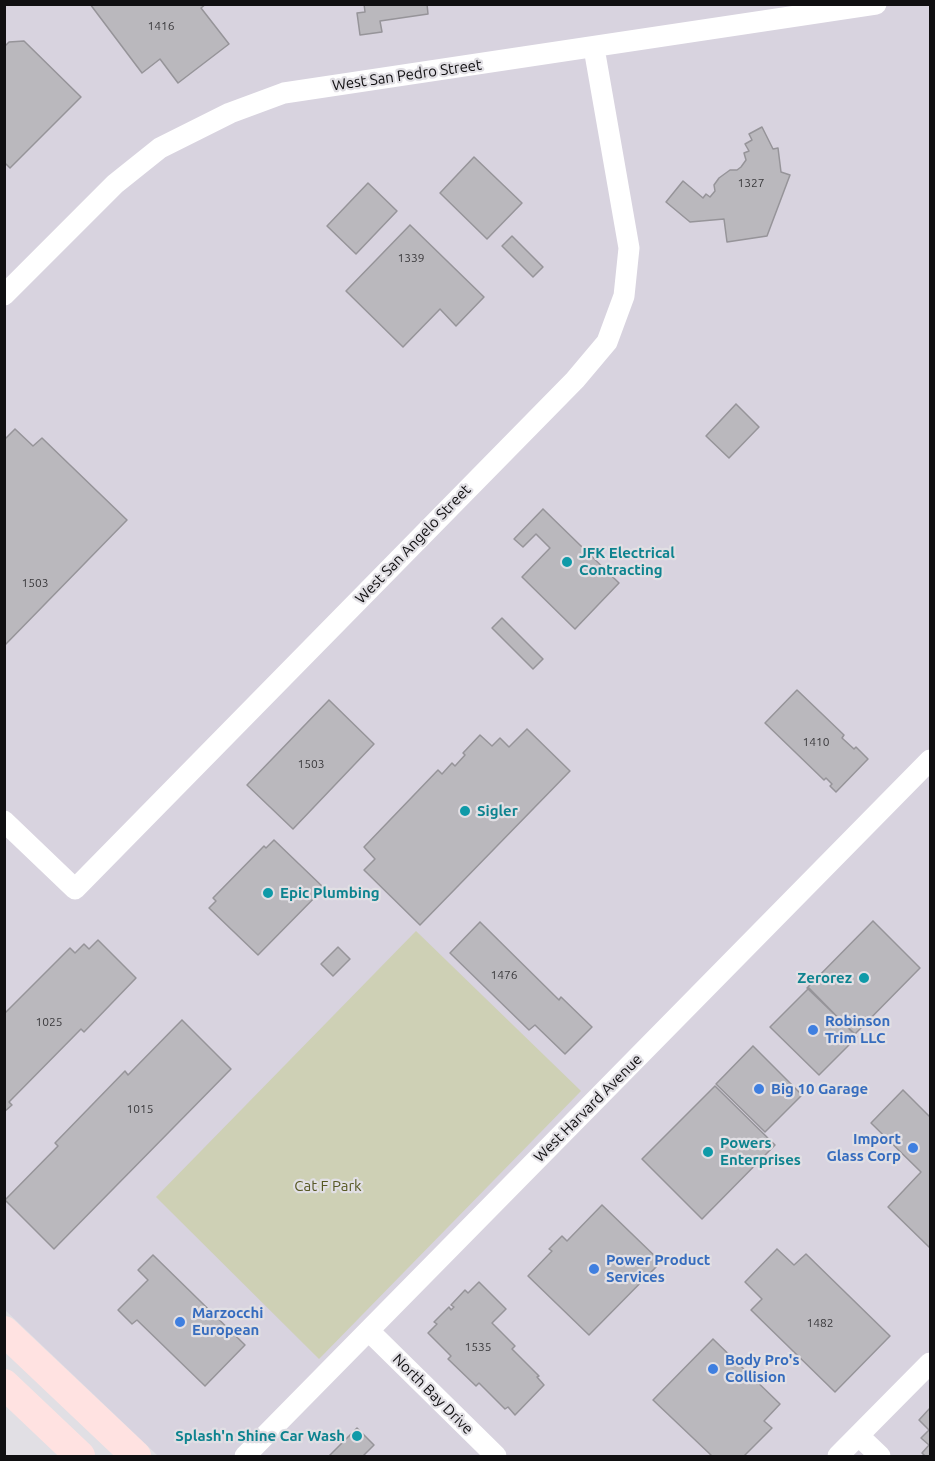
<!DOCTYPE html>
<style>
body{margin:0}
#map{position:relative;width:935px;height:1461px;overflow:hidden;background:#e1dfe4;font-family:Ubuntu,sans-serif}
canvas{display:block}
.frame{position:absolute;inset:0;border:6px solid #100f11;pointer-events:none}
</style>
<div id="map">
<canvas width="935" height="1461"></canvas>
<div class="frame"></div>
</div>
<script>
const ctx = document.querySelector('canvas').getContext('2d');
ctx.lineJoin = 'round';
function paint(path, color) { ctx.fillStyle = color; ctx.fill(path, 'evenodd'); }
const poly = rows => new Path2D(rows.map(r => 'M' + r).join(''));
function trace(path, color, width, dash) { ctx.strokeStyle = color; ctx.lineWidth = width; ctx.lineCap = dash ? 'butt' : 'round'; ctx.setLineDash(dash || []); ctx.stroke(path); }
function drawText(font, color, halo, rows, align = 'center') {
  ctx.font = font + ' Ubuntu,sans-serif'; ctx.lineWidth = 4.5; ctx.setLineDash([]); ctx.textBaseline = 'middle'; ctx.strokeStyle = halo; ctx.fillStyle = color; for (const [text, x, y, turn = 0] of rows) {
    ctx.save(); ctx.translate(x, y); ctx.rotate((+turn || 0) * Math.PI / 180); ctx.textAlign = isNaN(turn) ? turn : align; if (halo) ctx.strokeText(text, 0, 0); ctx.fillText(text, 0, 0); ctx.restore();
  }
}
paint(poly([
 [4,5,930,5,930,1456,158,1456,5,1310]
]), '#d8d3df');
paint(poly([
 [416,931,581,1091,319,1359,156,1197]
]), '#ced0b5');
const building = poly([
 [90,4,206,4,201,8,229,44,178,83,160,59,142,73,90,4],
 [364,4,427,4,428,14,380,21,382,32,360,35,357,13,365,12,364,4],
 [24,41,81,97,10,168,6,164,4,166,4,47,9,42,24,41],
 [762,127,773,149,778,148,781,172,790,175,767,236,727,242,724,219,690,222,666,202,683,181,703,198,706,194,710,197,715,191,714,185,719,178,730,170,737,170,741,167,746,160,744,153,749,151,745,144,752,140,749,134,762,127],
 [474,157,522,203,487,239,440,193,474,157],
 [368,183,397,211,356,254,327,226,368,183],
 [410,225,484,297,456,326,440,309,403,347,346,291,410,225],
 [512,236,543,267,533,277,502,246,512,236],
 [736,404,759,427,729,458,706,436,736,404],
 [15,429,33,446,42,438,127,520,4,646,4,440,15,429],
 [543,509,619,583,575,629,522,577,550,548,536,534,523,547,514,539,543,509],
 [502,618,543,659,533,669,492,628,502,618],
 [797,690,844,735,842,738,854,749,856,747,868,759,836,792,830,786,832,784,826,778,824,780,765,723,797,690],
 [329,700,374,744,293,829,247,785,329,700],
 [527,729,570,771,420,925,364,870,375,859,364,847,438,770,442,774,452,763,455,766,465,755,463,753,480,735,492,746,500,738,509,747,527,729],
 [274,840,324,888,258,955,209,908,216,901,213,898,264,846,266,848,274,840],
 [873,921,920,968,855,1034,807,988,873,921],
 [480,922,559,1000,561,997,592,1027,565,1054,535,1025,529,1030,450,953,480,922],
 [98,940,136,978,84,1032,81,1029,9,1102,12,1105,4,1112,4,1014,70,948,75,953,84,944,89,949,98,940],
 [338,947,350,959,333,976,321,964,338,947],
 [809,988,857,1037,819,1075,770,1027,809,988],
 [182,1020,231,1069,54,1249,5,1200,58,1146,55,1143,125,1071,128,1075,182,1020],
 [753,1046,802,1095,765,1132,716,1084,753,1046],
 [715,1086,775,1145,702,1219,642,1159,715,1086],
 [903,1090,930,1117,930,1248,888,1207,921,1172,871,1123,903,1090],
 [602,1205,661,1262,589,1335,528,1276,552,1251,549,1249,562,1236,567,1241,602,1205],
 [777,1249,794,1265,806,1254,890,1336,835,1392,751,1310,762,1299,745,1282,777,1249],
 [153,1255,245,1345,205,1386,137,1320,132,1324,118,1310,148,1280,138,1270,153,1255],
 [479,1282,506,1309,492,1323,515,1346,512,1349,539,1376,537,1377,544,1385,515,1415,508,1407,505,1409,479,1383,476,1386,448,1359,451,1356,428,1333,437,1324,434,1322,449,1307,451,1310,454,1307,451,1305,465,1290,468,1293,479,1282],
 [713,1339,780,1404,764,1421,772,1428,744,1456,712,1456,653,1400,713,1339],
 [930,1408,930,1456,925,1456,922,1453,929,1445,921,1438,929,1430,919,1420,930,1408],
 [357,1428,374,1445,363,1456,329,1456,357,1428]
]);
paint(building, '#bab8bd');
trace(building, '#969499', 1.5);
trace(poly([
 [4,295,115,184,160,148,230,113,284,93,876,4],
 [4,821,75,889,575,380,607,342,624,296,629,248,594,48],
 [369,1331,496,1456],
 [859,1436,880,1456],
 [245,1456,930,760],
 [838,1456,930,1363]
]), '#fff', 21);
trace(poly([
 [4,1331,136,1456],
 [4,1384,80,1456]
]), '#ffe2e1', 30);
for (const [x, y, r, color] of [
 [567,562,6,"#0f9aa8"],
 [465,811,6,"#0f9aa8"],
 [268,893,6,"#0f9aa8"],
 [864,978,6,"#0f9aa8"],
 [813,1030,6,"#3f7fe0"],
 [759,1089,6,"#3f7fe0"],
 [913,1148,6,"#3f7fe0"],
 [708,1152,6,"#0f9aa8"],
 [594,1269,6,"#3f7fe0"],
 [180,1322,6,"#3f7fe0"],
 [713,1369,6,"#3f7fe0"],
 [357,1436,6,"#0f9aa8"]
]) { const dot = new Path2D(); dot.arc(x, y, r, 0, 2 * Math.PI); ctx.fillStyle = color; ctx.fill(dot); trace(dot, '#e1dfe4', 2); }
drawText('12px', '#3a393c', null, [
 ["1416",161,26],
 ["1327",751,183],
 ["1339",411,258],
 ["1503",35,583],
 ["1410",816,742],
 ["1503",311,764],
 ["1476",504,975],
 ["1025",49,1022],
 ["1015",140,1109],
 ["1482",820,1323],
 ["1535",478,1347]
]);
drawText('15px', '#100f11', '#e1dfe4', [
 ["West San Pedro Street",407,75,-8],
 ["West San Angelo Street",413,544,-46],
 ["West Harvard Avenue",588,1108,-45],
 ["North Bay Drive",433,1394,45]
]);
drawText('bold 15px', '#0d838f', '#e1dfe4', [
 ["JFK Electrical",579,553],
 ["Contracting",579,570],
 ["Sigler",477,811],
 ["Epic Plumbing",280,893],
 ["Zerorez",852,978,"right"],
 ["Powers",720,1143],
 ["Enterprises",720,1160],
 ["Splash'n Shine Car Wash",345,1436,"right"]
], 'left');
drawText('bold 15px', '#366cbe', '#e1dfe4', [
 ["Robinson",825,1021],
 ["Trim LLC",825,1038],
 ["Big 10 Garage",771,1089],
 ["Import",901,1139,"right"],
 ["Glass Corp",901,1156,"right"],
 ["Power Product",606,1260],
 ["Services",606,1277],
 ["Marzocchi",192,1313],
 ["European",192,1330],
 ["Body Pro's",725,1360],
 ["Collision",725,1377]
], 'left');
drawText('15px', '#575824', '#e1dfe4', [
 ["Cat F Park",328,1186]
]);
</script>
